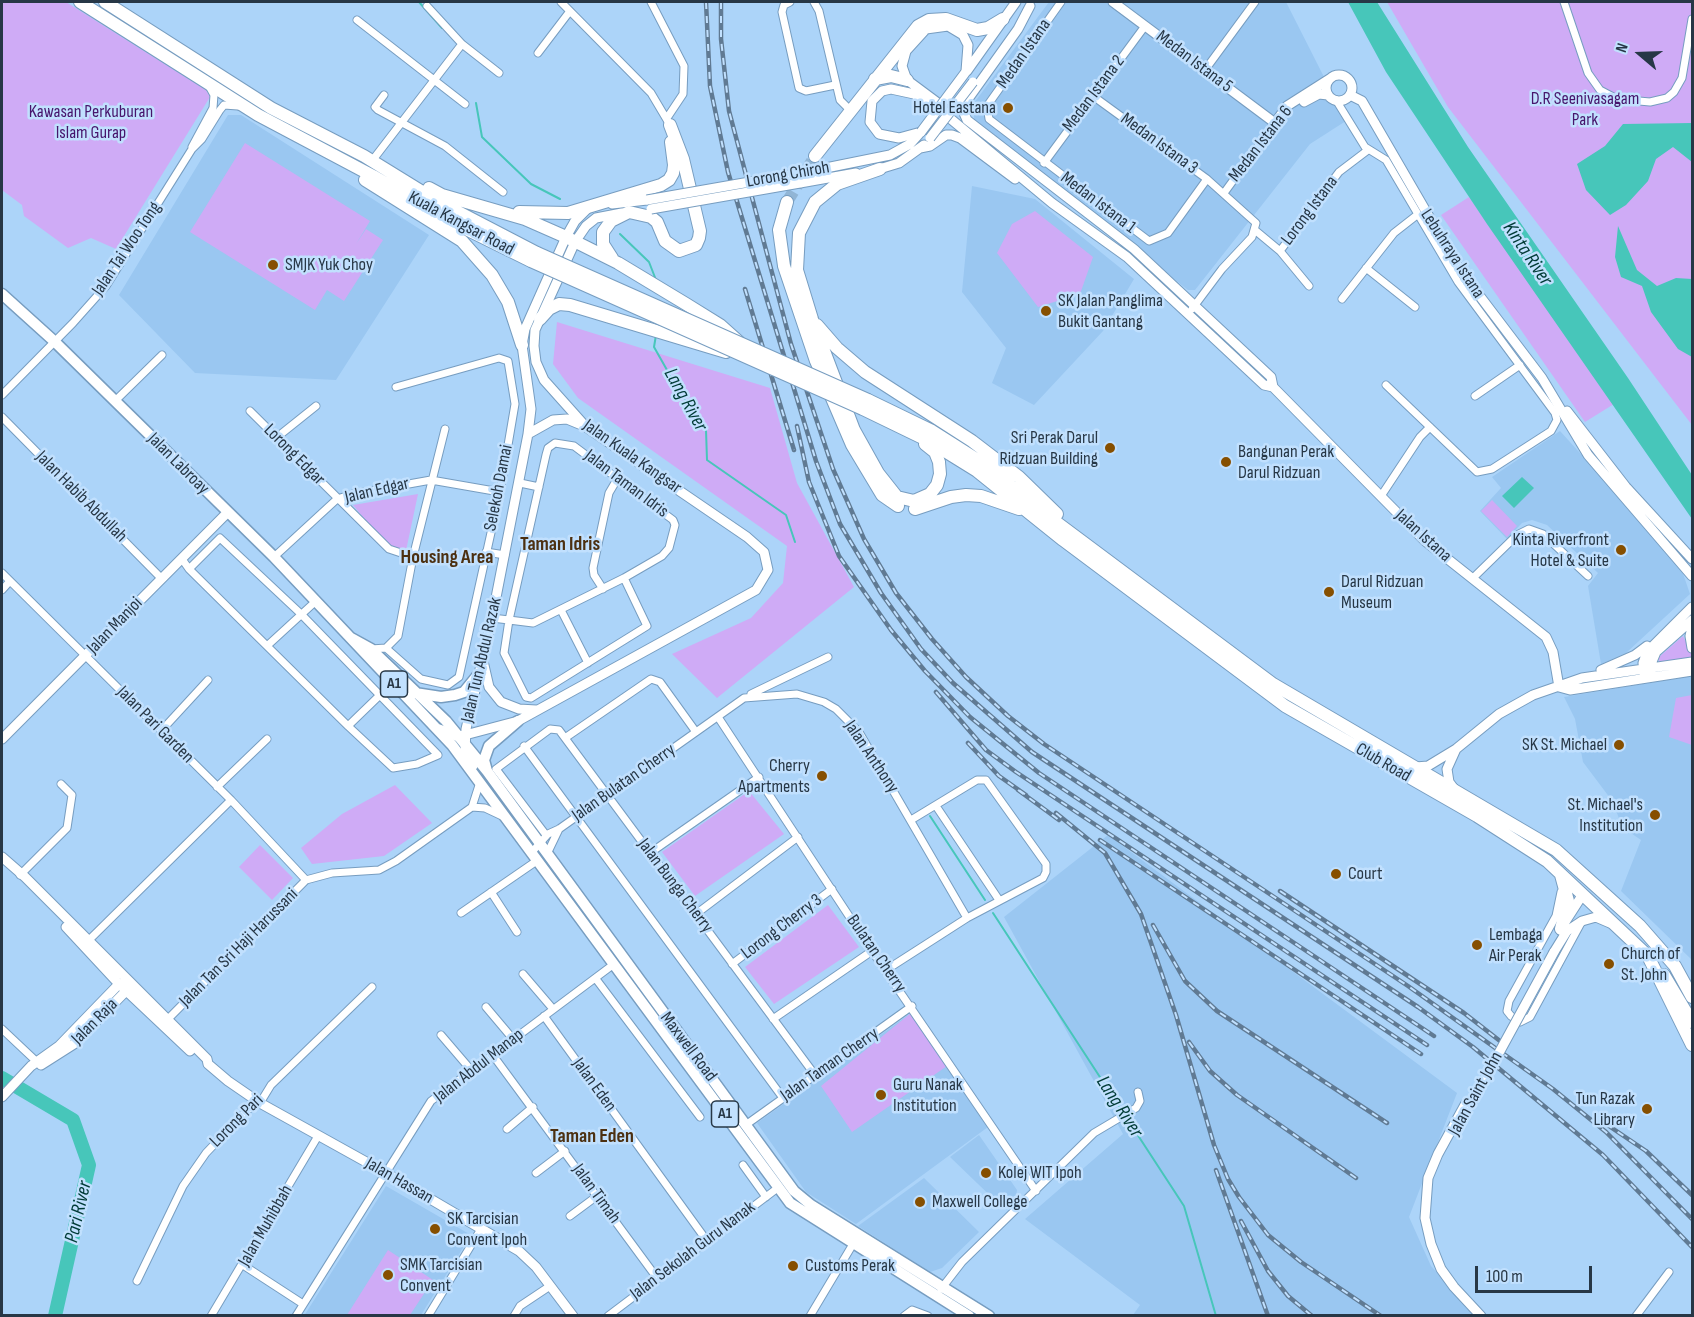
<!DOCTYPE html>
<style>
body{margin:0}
#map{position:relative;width:1694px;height:1317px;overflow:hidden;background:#acd4f9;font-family:"Sofia Sans Condensed",sans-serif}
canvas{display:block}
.frame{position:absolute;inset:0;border:3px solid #273746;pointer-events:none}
.north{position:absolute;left:1610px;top:24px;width:60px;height:60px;-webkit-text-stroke:4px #c1e0fe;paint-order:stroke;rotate:289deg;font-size:16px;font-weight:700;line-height:24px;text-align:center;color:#273746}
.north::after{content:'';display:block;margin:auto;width:21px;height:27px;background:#273746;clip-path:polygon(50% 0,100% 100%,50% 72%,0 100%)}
.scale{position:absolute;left:1475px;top:1266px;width:117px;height:27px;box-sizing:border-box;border:3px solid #273746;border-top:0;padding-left:8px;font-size:18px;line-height:21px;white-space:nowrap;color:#273746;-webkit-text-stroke:4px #c1e0fe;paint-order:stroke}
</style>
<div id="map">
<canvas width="1694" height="1317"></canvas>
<div class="frame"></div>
<div class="north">N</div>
<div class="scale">100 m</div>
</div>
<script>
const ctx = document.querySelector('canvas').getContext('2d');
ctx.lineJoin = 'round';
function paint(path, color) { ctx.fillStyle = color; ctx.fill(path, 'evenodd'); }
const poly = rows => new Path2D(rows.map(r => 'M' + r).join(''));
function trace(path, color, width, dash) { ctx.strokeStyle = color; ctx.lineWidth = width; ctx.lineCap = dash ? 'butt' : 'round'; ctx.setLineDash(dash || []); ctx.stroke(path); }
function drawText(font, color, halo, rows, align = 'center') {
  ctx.font = font + ' "Sofia Sans Condensed",sans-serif'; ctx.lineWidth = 5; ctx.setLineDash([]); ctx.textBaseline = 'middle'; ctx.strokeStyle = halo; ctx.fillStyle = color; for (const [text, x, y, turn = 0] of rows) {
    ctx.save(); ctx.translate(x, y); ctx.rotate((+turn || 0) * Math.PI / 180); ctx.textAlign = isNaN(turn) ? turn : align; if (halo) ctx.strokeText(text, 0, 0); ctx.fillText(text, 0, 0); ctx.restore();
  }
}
paint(poly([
 [1049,2,1286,2,1323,75,1349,119,1310,144,1195,290,1188,290,974,120,974,103],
 [228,115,241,115,429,235,336,380,195,373,119,295],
 [972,186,1035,199,1134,279,1103,331,1034,405,992,383,1006,348,962,292],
 [1560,431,1679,562,1690,594,1626,653,1601,664,1588,586,1598,573,1547,525,1532,520,1522,523,1507,539,1480,511,1501,488,1492,477],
 [1692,676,1692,960,1621,891,1641,840,1622,827,1613,802,1583,762,1575,719,1564,697],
 [1108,835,1457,1093,1409,1217,1431,1266,1476,1315,1133,1315,1140,1305,1025,1219,1123,1134,1004,917],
 [911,1013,988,1127,856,1224,806,1192,757,1123],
 [979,1135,1017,1190,1016,1197,1004,1209,950,1157],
 [924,1178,979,1232,942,1268,930,1272,858,1226],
 [386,1186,471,1235,421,1315,304,1316]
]), '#9ac7f1');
paint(poly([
 [2,2,66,2,206,90,210,97,116,249,91,238,68,248,24,216,22,205,2,190],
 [1387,2,1692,2,1692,425,1448,107],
 [245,143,370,221,356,244,366,229,383,240,344,301,327,290,315,310,190,232],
 [1469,197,1614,404,1585,422,1441,215],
 [1035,211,1093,257,1080,294,1038,307,997,253,1012,224],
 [557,322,770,388,797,483,854,587,717,698,672,654,751,618,783,583,787,546,578,398,553,364],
 [418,494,404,560,391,551,353,505],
 [1492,500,1517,526,1507,537,1481,511],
 [1683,636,1692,654,1691,659,1659,662,1659,657],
 [1692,695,1692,745,1669,737,1676,698],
 [395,785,432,823,384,856,312,864,301,848,342,814],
 [749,791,784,834,695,896,662,852],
 [260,845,293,878,272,900,239,867],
 [828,905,859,947,774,1004,745,967],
 [911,1013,947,1066,852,1132,821,1086],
 [388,1250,433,1280,410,1315,347,1315]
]), '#cfabf6');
paint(poly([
 [1348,2,1377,2,1468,147,1628,378,1692,475,1692,519,1487,224,1386,72],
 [1692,123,1692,162,1673,147,1656,159,1648,181,1626,205,1610,215,1586,190,1577,164,1605,146,1623,124],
 [1618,226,1637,270,1657,286,1676,278,1692,279,1692,357,1678,349,1651,312,1642,286,1621,277,1615,257],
 [1522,477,1534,488,1514,508,1502,496]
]), '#47c6ba');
trace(poly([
 [419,2,442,28],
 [476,103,482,137,531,184,560,199],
 [620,234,649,262,656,280],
 [656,335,654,347,680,393,706,430,707,460,786,515,795,542],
 [930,816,985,900],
 [993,913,1184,1206,1216,1316]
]), '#47c6ba', 2);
trace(poly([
 [2,1078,73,1120,89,1165,55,1316]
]), '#47c6ba', 14);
trace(poly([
 [787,202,815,156]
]), '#91b5d5', 12, [12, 6]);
const street = poly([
 [561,2,651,93,670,125],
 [651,2,684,66,683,94,667,118],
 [790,2,784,5,782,12,799,88,806,91,835,85],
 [814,2,819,11,840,100,850,110],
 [1061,2,987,106,989,119,1149,241,1168,233,1207,179],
 [1564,2,1588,73,1600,90,1617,99,1650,102,1667,98,1674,92,1682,78,1692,19],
 [357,20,465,104],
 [462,44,499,73],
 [538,53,570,11],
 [1205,70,1255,2],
 [384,95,375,107,378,110,445,146,503,192],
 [1093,96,1207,179,1256,223,1252,237,1222,269,1192,309],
 [1336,100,1365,147,1386,160,1458,282,1555,413,1557,420,1551,431,1492,469,1477,472,1386,385],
 [192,147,213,108,214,95,209,86],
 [375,157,462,44,427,6],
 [1044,163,1145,26],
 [1224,193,1275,123],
 [1256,231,1280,251,1309,286],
 [1280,251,1339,172,1368,150],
 [1366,268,1415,307],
 [1342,299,1394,233,1417,215],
 [2,395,73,323,106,286,192,149,202,139,220,110,224,105,238,106],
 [1475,396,1520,365],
 [115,401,162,355],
 [250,411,389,549,413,557],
 [2,417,161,578],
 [276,438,316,406],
 [520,483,539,487],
 [1381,496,1420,437,1430,427],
 [486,552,505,555],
 [274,557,337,499,353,494,431,480,500,492],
 [182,559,189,569,348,726,393,768,417,764,438,755,301,614,220,538,189,569],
 [2,573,231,800,306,880],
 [1473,578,1517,535,1529,529,1543,534,1588,576],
 [603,589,594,575,593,568,609,493,619,476],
 [2,590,10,581],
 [561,610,588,663],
 [492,618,509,620,533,623,624,578,662,556,669,548,675,525,673,520,574,446,555,443,548,448,546,455,509,620,504,653,526,697,531,698,647,626,624,578],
 [268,645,316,601],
 [386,648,421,679,448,685,459,677,500,492,515,404,508,361,499,358,396,387],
 [371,649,386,648,398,636,413,557,445,429],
 [751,694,828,657],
 [718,717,872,951,1036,1191],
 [348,726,380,695],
 [161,731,208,680],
 [565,738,651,679,660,682,696,732],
 [524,746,783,1098],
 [217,787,267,739],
 [936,806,999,900],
 [472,807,485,808,502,816],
 [546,835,496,769,550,729,559,730,815,1075],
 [532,852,548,834,559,829,744,698,797,694,824,702,836,709,859,732,967,918],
 [650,853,759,777],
 [547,854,559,829],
 [20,875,67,828,72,795,61,784],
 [491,892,517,932],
 [1561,892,1556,916,1509,1001,1507,1011,1511,1016,1520,1022,1530,1017,1582,921],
 [461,913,538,860],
 [696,914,798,837],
 [88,941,231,800],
 [732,964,832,889],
 [886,970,967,918,1043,878,1046,872,1046,864,986,780,977,780,911,820],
 [523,974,553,1009],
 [596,979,700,1117],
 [486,1007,513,1039],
 [544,1016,707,1241],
 [773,1019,872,951],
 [167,1020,306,880,332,873,379,870,396,861,472,807,480,782],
 [2,1029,37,1062],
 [441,1035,471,1070],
 [492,1054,657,1278],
 [747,1124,912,1006],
 [507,1129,533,1107],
 [743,1165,766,1197],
 [536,1173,565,1151],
 [570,1216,597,1196],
 [243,1265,303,1304],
 [137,1281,183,1186,206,1153,247,1110,260,1103,271,1085,372,987],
 [941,1289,962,1262,1094,1133,1136,1108,1140,1101,1138,1092],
 [211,1316,318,1136],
 [296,1316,431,1101,614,964],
 [428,1316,481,1229],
 [514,1316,520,1306,550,1286],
 [608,1316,779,1187],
 [810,1316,853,1244],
 [904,1316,912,1310,928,1316],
 [1636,1316,1669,1272]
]);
const secondary = poly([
 [1113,2,1275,123],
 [1030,6,1018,29,968,99,964,113,967,120,1134,249,1271,377,1273,387],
 [967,71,1016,2],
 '1326 88a13 13 0 1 1 26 0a13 13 0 1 1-26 0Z',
 [1350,95,1362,101,1460,270,1542,378,1588,455,1692,576],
 [1304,102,1319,94,1328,95],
 [946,109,907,80,902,66,906,51,926,29,948,26,963,35,968,45,966,71],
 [1275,123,1287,106,1331,78],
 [921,132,899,138,879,134,870,122,872,101,882,91,891,89,914,94,952,120,1052,203,1127,257,1264,385,1273,387,1425,541,1546,637,1553,652,1559,687],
 [920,148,930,146,946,135,952,135,960,138,1015,179],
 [876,170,899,163,924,145],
 [801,173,890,155,910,144,919,134],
 [800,183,856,173],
 [612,204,647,200],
 [1567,411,1626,487,1692,559],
 [528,434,553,420,567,419,584,426],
 [1692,627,1690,636,1692,648],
 [483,661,489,687,501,702,519,709,536,710],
 [1601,670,1635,655,1647,646],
 [1651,673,1651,664,1656,652,1692,620],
 [1644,674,1643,663,1647,652,1692,607],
 [1559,687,1570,690,1692,671],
 [439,729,456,736,465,735,518,721,756,590,768,570,764,552,747,537,586,427,544,380,536,362,534,346,535,330,575,242,586,226,596,218,622,213],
 [2,739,227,513],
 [473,766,465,751,466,729,492,618,528,434,531,409,522,345,525,329,566,237,575,221,587,209],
 [1416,767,1428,766,1456,749,1499,714,1533,695,1582,678,1692,662],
 [1455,790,1449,782,1447,769,1456,749],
 [2,857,25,877,207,1059,208,1064,228,1081,260,1103,386,1173,519,1251,536,1267,573,1316],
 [1565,922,1583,894],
 [66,927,119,984,190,1051],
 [1554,952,1567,931,1582,921,1596,917,1610,923],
 [41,1065,74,1044,126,991,127,987],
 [2,1097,31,1066,59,1046,119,984,123,983],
 [1466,1103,1438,1154,1428,1178,1425,1218,1431,1244,1441,1269,1454,1287,1481,1316]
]);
const primary = poly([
 [2,294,54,341,274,557,452,745,790,1203,969,1316],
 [351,638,371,649,446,721,487,771,794,1191,811,1205,989,1316],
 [415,693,441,697,455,695,464,692,477,676],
 [487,771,484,760,489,746,518,721]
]);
const highway = poly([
 [80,2,258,115,373,176,450,221,531,261],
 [105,2,271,108,364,156,437,201,537,253],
 [875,79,891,76,907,80],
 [815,156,918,26,929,20,946,19,977,30,988,28,1003,19],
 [880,169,837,184,815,202,799,233,797,270,812,319,854,430,878,473,897,497,914,501,930,494,937,485,940,474,939,462,935,452,925,444],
 [365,180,462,241,492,275,508,302,522,345],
 [429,188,442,195,525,219,566,237,618,263,686,304,720,325,739,342],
 [787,202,779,230,784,266,816,361,852,445,882,495,898,506],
 [519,212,568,213,661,185,669,180,673,173,674,165,671,142],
 [612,258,603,244,603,232,611,221,629,212,651,217,657,222,665,241,679,251,696,245,699,238,700,231,683,159,670,125],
 [540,319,549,309,559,304,570,305,726,352],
 [817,325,837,348,865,372,972,441,1019,477,1057,514],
 [868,400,932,431,984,464,1040,510,1273,684,1556,850,1640,926,1675,966,1692,997],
 [863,409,927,440,977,471,1063,540,1285,706,1477,816,1547,861,1648,956,1692,1045],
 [915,509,951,497,966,495,981,496,1019,509],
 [1561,875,1568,901,1561,929],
 [1664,975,1692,1022]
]);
trace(street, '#779dc0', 9);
trace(secondary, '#779dc0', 11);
trace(primary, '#779dc0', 13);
trace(highway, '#779dc0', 14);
trace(street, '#fff', 7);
trace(secondary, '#fff', 9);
trace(primary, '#fff', 10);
trace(highway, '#fff', 12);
const rail = poly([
 [706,2,710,86,728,172,816,461,840,524,881,593,921,649,953,683,1032,752,1418,1007,1473,1047,1603,1155,1692,1247],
 [721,2,721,39,729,111,791,344,833,469,864,539,896,593,932,639,966,677,1008,716,1044,744,1408,986,1553,1089,1606,1132,1692,1219],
 [745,289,794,450],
 [797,426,809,482,839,556,891,630,925,671,970,717,1039,773,1434,1036],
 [936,692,986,750,1016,772,1427,1045],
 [968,743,999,776,1026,795],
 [1018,790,1059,820],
 [1056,813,1105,853,1141,914,1176,1015,1214,1145,1228,1179,1239,1197,1268,1235,1301,1262,1381,1316],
 [1100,840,1421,1054],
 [1280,891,1464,1013,1500,1041],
 [1153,925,1185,981,1217,1011,1387,1123],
 [1189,1042,1210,1071,1237,1095,1356,1178],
 [1606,1124,1646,1151,1692,1195],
 [1216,1170,1268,1316],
 [1241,1221,1268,1271,1288,1296,1312,1316]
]);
trace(rail, '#607a93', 4.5);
trace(rail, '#c1e0fe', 2, [7]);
const secondaryBridge = poly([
 [921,132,965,73],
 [930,138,973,82],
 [647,200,801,173],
 [651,209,800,183],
 [1470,1106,1554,952]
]);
const highwayBridge = poly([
 [537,253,868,400],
 [531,261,863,409]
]);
trace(secondaryBridge, '#779dc0', 11, []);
trace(highwayBridge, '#779dc0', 14, []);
trace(secondaryBridge, '#fff', 9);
trace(highwayBridge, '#fff', 12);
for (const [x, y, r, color] of [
 [1008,108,6,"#864f00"],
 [273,265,6,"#864f00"],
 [1046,311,6,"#864f00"],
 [1110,448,6,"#864f00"],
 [1226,462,6,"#864f00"],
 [1621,550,6,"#864f00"],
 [1329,592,6,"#864f00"],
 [1619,745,6,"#864f00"],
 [822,776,6,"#864f00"],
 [1655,815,6,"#864f00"],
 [1336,874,6,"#864f00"],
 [1477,945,6,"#864f00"],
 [1609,964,6,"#864f00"],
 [881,1095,6,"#864f00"],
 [1647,1109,6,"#864f00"],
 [986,1173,6,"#864f00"],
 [920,1202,6,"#864f00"],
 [435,1229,6,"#864f00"],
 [793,1266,6,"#864f00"],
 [388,1275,6,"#864f00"]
]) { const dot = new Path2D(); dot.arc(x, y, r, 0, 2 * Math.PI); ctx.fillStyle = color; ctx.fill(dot); trace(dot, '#c1e0fe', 2); }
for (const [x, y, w] of [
 [394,684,27],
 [725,1114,27]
]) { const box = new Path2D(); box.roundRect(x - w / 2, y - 13, w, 26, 4.5); ctx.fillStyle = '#c1e0fe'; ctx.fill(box); trace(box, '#273746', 1.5); }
drawText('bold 16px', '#273746', null, [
 ["A1",394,684],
 ["A1",725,1114]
]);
drawText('18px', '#273746', '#c1e0fe', [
 ["Medan Istana",1024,54,-55],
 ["Medan Istana 5",1194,62,37],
 ["Medan Istana 2",1094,94,-53],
 ["Medan Istana 3",1159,144,36],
 ["Medan Istana 6",1261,144,-52],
 ["Lorong Chiroh",788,175,-10],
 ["Medan Istana 1",1098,203,37],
 ["Lorong Istana",1310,211,-53],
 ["Kuala Kangsar Road",461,224,28],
 ["Jalan Tai Woo Tong",127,249,-56],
 ["Lebuhraya Istana",1452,254,57],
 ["Lorong Edgar",294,455,45],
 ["Jalan Kuala Kangsar",632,457,35],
 ["Jalan Labroay",178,464,45],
 ["Jalan Taman Idris",626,484,37],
 ["Selekoh Damai",499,488,-79],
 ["Jalan Edgar",377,491,-13],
 ["Jalan Habib Abdullah",81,497,45],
 ["Jalan Istana",1423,536,42],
 ["Jalan Manjoi",115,626,-46],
 ["Jalan Tun Abdul Razak",482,660,-77],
 ["Jalan Pari Garden",155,725,45],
 ["Jalan Anthony",871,757,56],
 ["Club Road",1383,763,30],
 ["Jalan Bulatan Cherry",624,783,-35],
 ["Jalan Bunga Cherry",675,886,53],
 ["Lorong Cherry 3",782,927,-37],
 ["Jalan Tan Sri Haji Harussani",239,948,-45],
 ["Bulatan Cherry",876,954,55],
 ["Jalan Raja",95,1022,-45],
 ["Maxwell Road",688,1047,53],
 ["Jalan Taman Cherry",830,1065,-35],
 ["Jalan Abdul Manap",479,1066,-38],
 ["Jalan Eden",594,1085,54],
 ["Jalan Saint John",1476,1094,-61],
 ["Lorong Pari",237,1121,-45],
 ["Jalan Hassan",399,1181,30],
 ["Jalan Timah",596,1194,54],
 ["Jalan Muhibbah",266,1226,-60],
 ["Jalan Sekolah Guru Nanak",693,1251,-37]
]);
drawText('18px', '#47156c', '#c1e0fe', [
 ["D.R Seenivasagam",1585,99],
 ["Park",1585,120],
 ["Kawasan Perkuburan",91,112],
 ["Islam Gurap",91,133]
]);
drawText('18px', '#273746', '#c1e0fe', [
 ["Hotel Eastana",996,108,"right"],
 ["SMJK Yuk Choy",285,265],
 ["SK Jalan Panglima",1058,301],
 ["Bukit Gantang",1058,322],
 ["Sri Perak Darul",1098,438,"right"],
 ["Ridzuan Building",1098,459,"right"],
 ["Bangunan Perak",1238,452],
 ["Darul Ridzuan",1238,473],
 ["Kinta Riverfront",1609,540,"right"],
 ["Hotel & Suite",1609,561,"right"],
 ["Darul Ridzuan",1341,582],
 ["Museum",1341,603],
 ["SK St. Michael",1607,745,"right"],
 ["Cherry",810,766,"right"],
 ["Apartments",810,787,"right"],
 ["St. Michael's",1643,805,"right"],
 ["Institution",1643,826,"right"],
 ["Court",1348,874],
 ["Lembaga",1489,935],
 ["Air Perak",1489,956],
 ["Church of",1621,954],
 ["St. John",1621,975],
 ["Guru Nanak",893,1085],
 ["Institution",893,1106],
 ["Tun Razak",1635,1099,"right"],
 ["Library",1635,1120,"right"],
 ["Kolej WIT Ipoh",998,1173],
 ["Maxwell College",932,1202],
 ["SK Tarcisian",447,1219],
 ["Convent Ipoh",447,1240],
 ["SMK Tarcisian",400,1265],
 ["Convent",400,1286],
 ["Customs Perak",805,1266]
], 'left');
drawText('italic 20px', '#003b36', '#c1e0fe', [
 ["Kinta River",1527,254,56],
 ["Lang River",685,400,61],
 ["Lang River",1119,1107,57],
 ["Pari River",79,1212,-77]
]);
drawText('bold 20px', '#4c3011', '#c1e0fe', [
 ["Taman Idris",560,545],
 ["Housing Area",447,558],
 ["Taman Eden",592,1137]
]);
</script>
